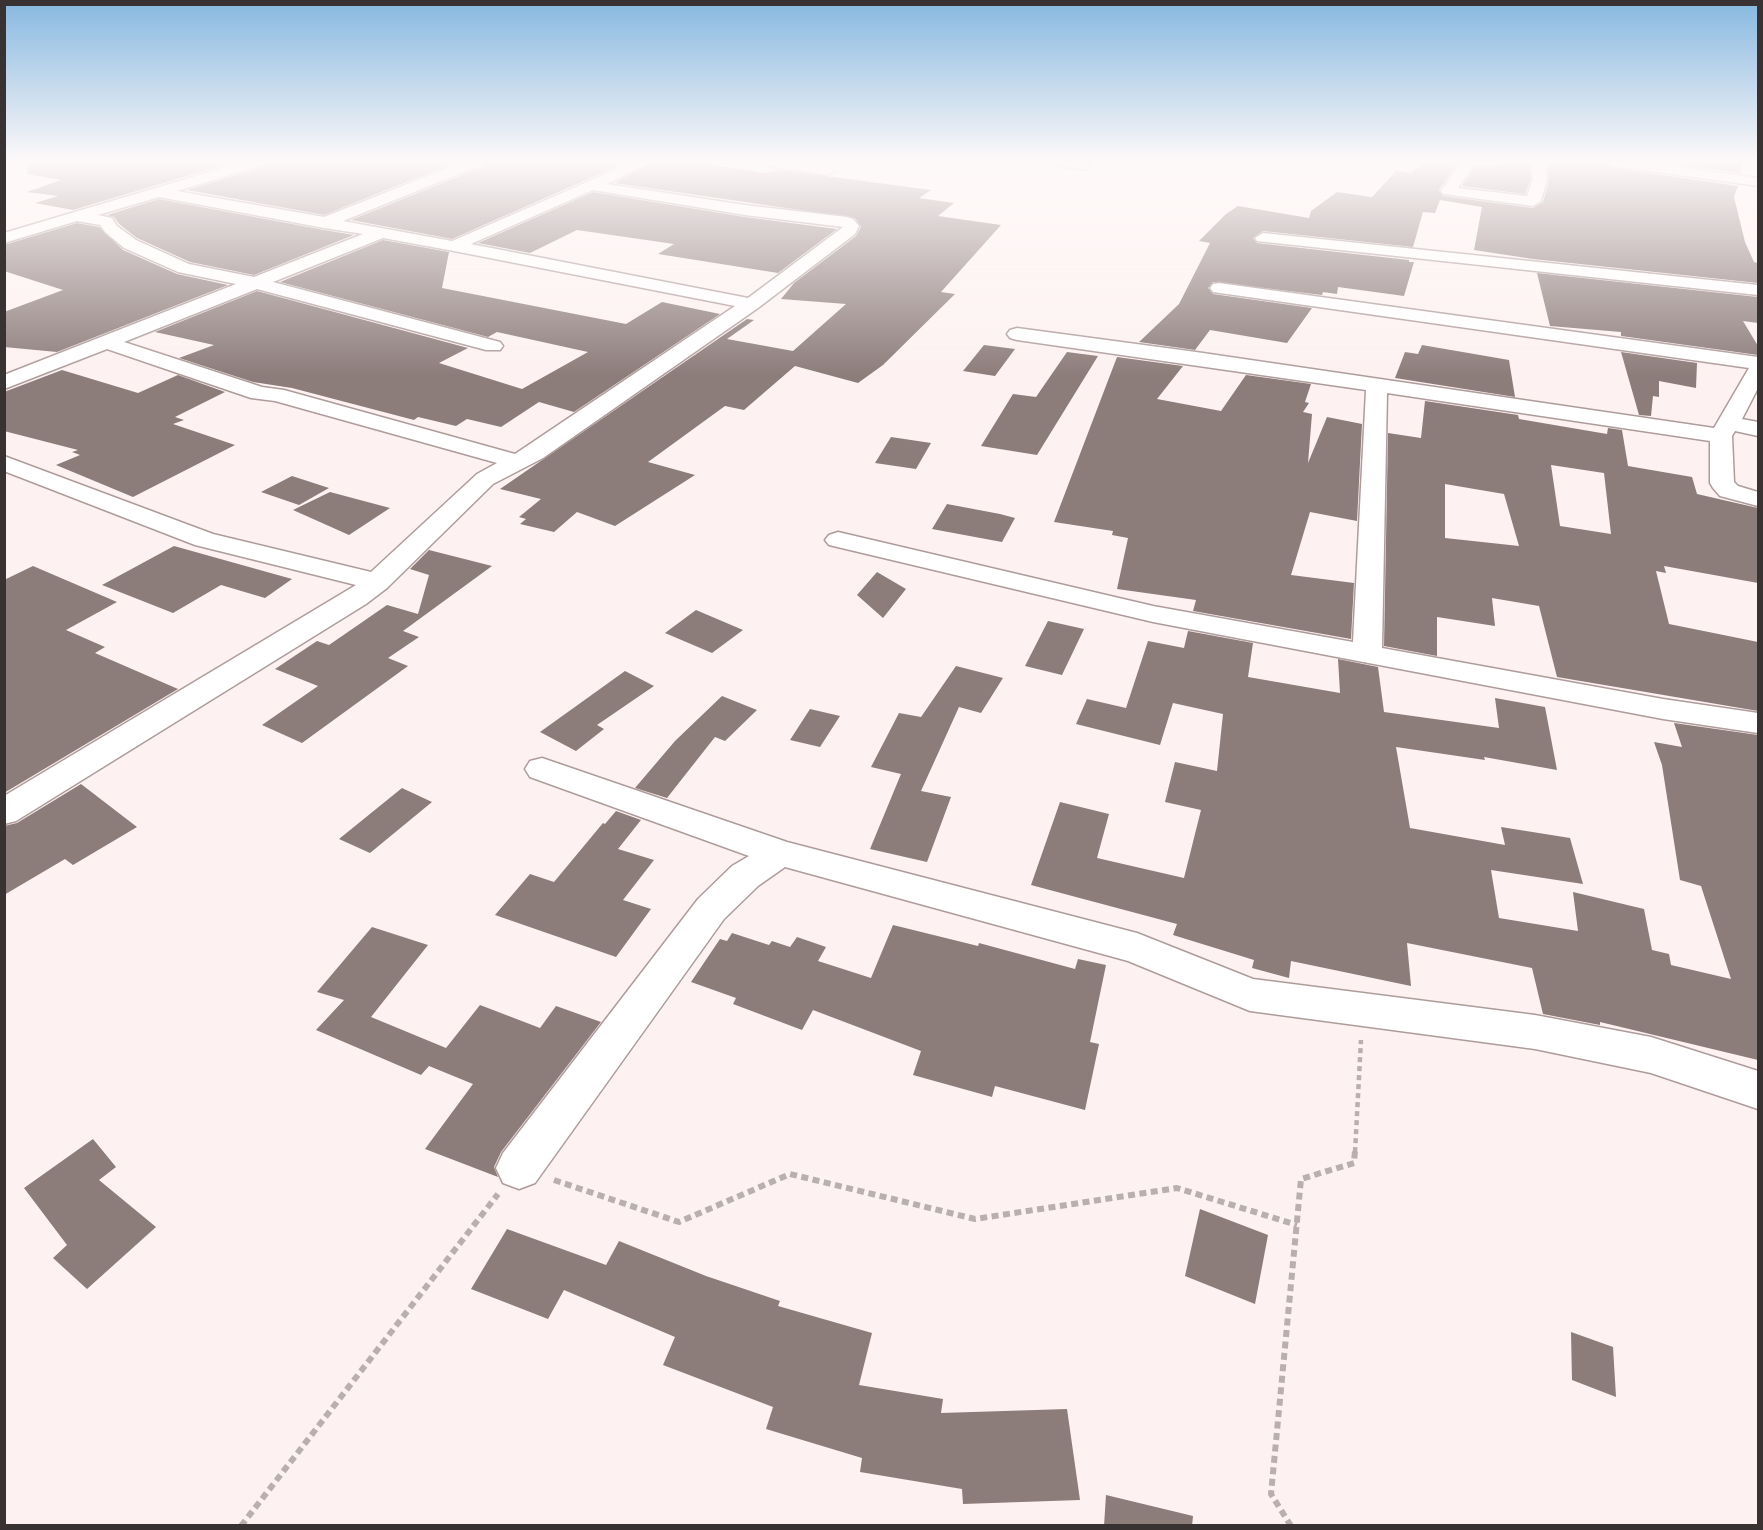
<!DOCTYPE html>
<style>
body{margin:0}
#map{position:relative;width:1763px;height:1530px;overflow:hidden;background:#fdf2f1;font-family:Cabin,sans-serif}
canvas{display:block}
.frame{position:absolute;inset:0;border:6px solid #393232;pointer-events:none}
</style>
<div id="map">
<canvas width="1763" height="1530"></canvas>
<div class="frame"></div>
</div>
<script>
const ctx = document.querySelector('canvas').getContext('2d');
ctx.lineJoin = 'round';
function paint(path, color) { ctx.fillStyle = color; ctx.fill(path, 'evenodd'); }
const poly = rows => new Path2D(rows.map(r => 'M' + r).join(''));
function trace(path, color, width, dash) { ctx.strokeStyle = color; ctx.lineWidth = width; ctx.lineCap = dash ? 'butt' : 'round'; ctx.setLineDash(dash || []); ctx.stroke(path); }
paint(poly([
 [28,162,234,162,73,210,35,203,58,196,27,192,61,180,27,174],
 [268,162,456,162,324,215,187,190,265,167],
 [485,162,627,162,452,239,351,220,482,167],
 [654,162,694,162,765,173,781,170,931,190,919,198,954,203,938,216,1001,225,941,292,955,294,883,365,858,383,795,366,744,410,725,406,648,462,695,475,615,526,577,512,554,532,520,524,526,519,519,517,541,499,500,489,747,319,754,320,727,339,793,351,846,304,781,299,794,283,856,236,861,227,855,218,614,183],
 [1428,162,1458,162,1439,190,1443,196,1533,208,1543,202,1549,180,1547,170,1550,162,1604,162,1613,168,1738,186,1734,197,1745,242,1754,262,1758,263,1758,283,1533,259,1474,250,1482,207,1440,200,1435,213,1423,212,1413,247,1263,231,1253,238,1257,243,1409,260,1409,262,1414,262,1404,296,1338,287,1337,294,1323,292,1322,295,1213,282,1208,288,1213,294,1312,308,1287,343,1210,330,1195,350,1139,342,1179,304,1210,243,1199,241,1226,214,1238,206,1309,218,1311,211,1337,192,1372,197,1396,171,1411,173,1420,165],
 [1505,162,1532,162,1529,170,1531,179,1525,194,1462,186,1476,165,1490,167,1492,164,1501,165],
 [1662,162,1743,162,1740,173],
 [593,192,745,217,837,229,778,273,658,254,674,244,577,230,530,253,478,243],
 [159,199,324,230,354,235,254,275,190,262,137,238,119,224,114,217,107,215],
 [77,223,99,227,123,250,177,274,228,285,57,352,4,347,4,312,63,290,4,271,4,245],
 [383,240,449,252,442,288,626,324,662,302,720,314,574,412,539,402,501,427,467,419,456,426,418,417,414,420,292,388,253,382,179,358,214,345,155,332,257,291,468,348,439,363,522,389,588,352,497,332,488,337,280,282],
 [1537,273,1758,297,1758,323,1743,321,1758,346,1758,355,1621,336,1621,332,1550,326],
 [984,345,1015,349,995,376,963,371],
 [1422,345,1509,360,1515,397,1395,378,1405,352,1418,354],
 [1067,352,1098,356,1037,455,981,446,1013,394,1036,397],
 [1621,352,1697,363,1696,388,1659,381,1659,397,1653,396,1651,416,1639,415],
 [1117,357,1183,366,1157,399,1221,411,1246,375,1311,384,1305,402,1309,403,1303,412,1312,414,1308,463,1327,417,1362,424,1357,521,1310,512,1291,575,1354,583,1351,639,1193,611,1196,600,1117,589,1128,538,1112,535,1113,531,1054,522],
 [62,370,138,393,178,375,225,392,175,417,184,420,173,424,235,445,133,497,56,465,80,455,72,452,78,450,4,431,4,392],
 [1425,401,1518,415,1519,419,1607,434,1608,428,1622,430,1628,466,1692,477,1697,494,1758,508,1758,583,1664,566,1666,573,1656,571,1669,624,1758,642,1758,711,1557,677,1539,606,1492,598,1495,626,1437,617,1437,656,1384,646,1388,433,1421,438],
 [1551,465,1604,473,1611,534,1560,526],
 [1445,484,1504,494,1519,546,1445,538],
 [891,437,931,443,916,469,875,463],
 [292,476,329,488,299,505,261,492],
 [330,492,390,508,349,535,293,510],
 [947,504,1000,514,1015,518,1002,542,932,529],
 [174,546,292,579,265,598,221,585,173,613,102,585],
 [429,550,492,566,403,631,419,637,388,658,408,666,302,743,262,725,318,686,275,669,317,641,329,645,387,605,418,614,429,575,410,569],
 [33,566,117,602,66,630,105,647,95,653,178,689,4,793,4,580],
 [877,572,906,589,883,618,857,595],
 [696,610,743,630,712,653,665,633],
 [1048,621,1084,629,1062,675,1025,666],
 [1188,631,1253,643,1248,677,1340,693,1338,659,1378,667,1384,712,1499,728,1495,698,1545,707,1557,770,1484,757,1485,760,1396,747,1410,828,1505,845,1501,827,1570,838,1583,884,1491,870,1499,918,1578,931,1573,892,1644,909,1652,950,1669,954,1671,965,1731,979,1701,886,1680,880,1662,765,1654,742,1682,747,1674,723,1758,735,1758,1060,1600,1022,1600,1025,1543,1014,1532,968,1407,943,1411,986,1291,961,1289,978,1252,968,1254,960,1173,935,1177,924,1031,885,1060,802,1109,814,1097,858,1184,878,1201,810,1165,802,1175,762,1217,771,1223,714,1173,703,1160,745,1076,724,1087,699,1126,708,1148,641,1184,648],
 [956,666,1003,678,981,713,959,707,921,791,951,797,927,862,870,849,901,774,871,767,899,713,921,717],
 [625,671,654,686,597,725,604,729,576,751,540,732],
 [722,696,757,710,725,741,715,737,667,798,635,788,675,741],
 [810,709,840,716,820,747,790,740],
 [81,784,137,827,73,865,65,859,4,895,4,826,17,823],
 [402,788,432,802,370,853,339,839],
 [616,811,641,820,618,849,654,860,623,900,651,909,616,957,495,915,530,874,554,882,603,823,605,824],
 [893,925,978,946,979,943,1075,969,1078,959,1106,965,1090,1042,1099,1044,1085,1110,995,1086,992,1097,913,1075,921,1051,813,1010,802,1030,733,1004,736,998,691,982,720,939,727,941,732,933,769,945,772,941,790,947,797,937,826,947,818,961,871,978],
 [372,927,428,945,371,1017,446,1048,480,1005,540,1028,556,1006,601,1022,501,1152,494,1167,498,1177,425,1149,473,1084,429,1066,421,1075,316,1030,344,1000,317,992],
 [93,1139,116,1167,99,1180,156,1227,87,1289,53,1258,67,1245,24,1188],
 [1200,1209,1268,1235,1255,1304,1185,1276],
 [507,1229,606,1265,619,1241,706,1276,780,1301,778,1306,872,1333,859,1385,943,1399,941,1413,1067,1409,1080,1500,963,1504,962,1489,860,1472,862,1458,766,1429,773,1407,663,1365,675,1337,564,1290,548,1319,471,1289],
 [1571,1332,1613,1347,1616,1397,1572,1380],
 [1106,1495,1193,1516,1192,1526,1104,1526]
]), '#8c7c7a');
const street = poly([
 [243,162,266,162,264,165,177,191,324,217,463,162,483,162,481,165,343,221,452,241,633,162,652,162,607,184,745,205,847,217,853,219,859,226,855,234,758,308,543,458,493,484,387,588,366,604,16,821,4,824,4,796,356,585,195,545,4,471,4,456,213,534,371,572,477,474,497,463,275,401,251,398,107,349,4,389,4,375,236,284,178,272,124,248,105,232,100,225,77,221,4,243,4,233,243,162],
 [593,190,745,215,843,227,748,298,471,244,593,190],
 [159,197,324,228,363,234,254,277,189,264,136,240,117,226,112,218,98,215,159,197],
 [383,238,454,251,735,306,515,454,284,390,262,387,124,342,257,289,486,350,500,350,503,346,500,342,273,282,383,238],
 [760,162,797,162,828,167,835,171,828,175,767,166,760,162],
 [1055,162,1086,162,1091,166,1084,170,1057,165,1055,162],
 [1461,162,1475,162,1458,188,1527,196,1533,179,1531,170,1534,162,1548,162,1545,170,1547,179,1541,201,1533,206,1443,194,1441,191,1461,162],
 [1606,162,1645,162,1758,178,1758,186,1613,166,1606,162],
 [1263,233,1758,285,1758,295,1257,241,1255,238,1263,233],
 [1219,283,1758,357,1758,388,1742,419,1758,422,1758,436,1735,431,1732,436,1734,482,1738,486,1758,492,1758,506,1720,496,1713,488,1710,483,1710,441,1387,393,1382,648,1663,699,1758,713,1758,733,1663,719,1153,622,829,545,825,540,829,535,838,532,1153,606,1353,642,1366,390,1017,340,1010,338,1007,334,1010,330,1017,328,1196,352,1714,428,1749,368,1213,292,1210,288,1213,284,1219,283],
 [542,758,787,842,1137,933,1253,979,1535,1015,1651,1037,1758,1071,1758,1109,1651,1073,1535,1049,1250,1011,1128,961,785,867,758,886,724,919,535,1183,519,1189,503,1183,496,1168,503,1153,698,899,732,866,749,856,530,777,525,769,530,761,542,758]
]);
trace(street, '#ae9c9b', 3);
trace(poly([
 [1355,1152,1361,1040]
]), '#b9afae', 4.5, [5, 4]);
trace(poly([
 [554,1180,679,1222,790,1174,975,1219,1177,1188,1297,1225],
 [241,1526,498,1194],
 [1291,1526,1271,1494,1301,1179,1354,1163,1355,1150]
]), '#b9afae', 6, [7, 4.5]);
paint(street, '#fff');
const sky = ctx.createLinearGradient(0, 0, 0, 376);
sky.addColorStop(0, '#86b8e0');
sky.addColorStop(0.43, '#fef9f9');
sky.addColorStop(1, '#fef9f900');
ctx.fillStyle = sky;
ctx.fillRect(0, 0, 1763, 376);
</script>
